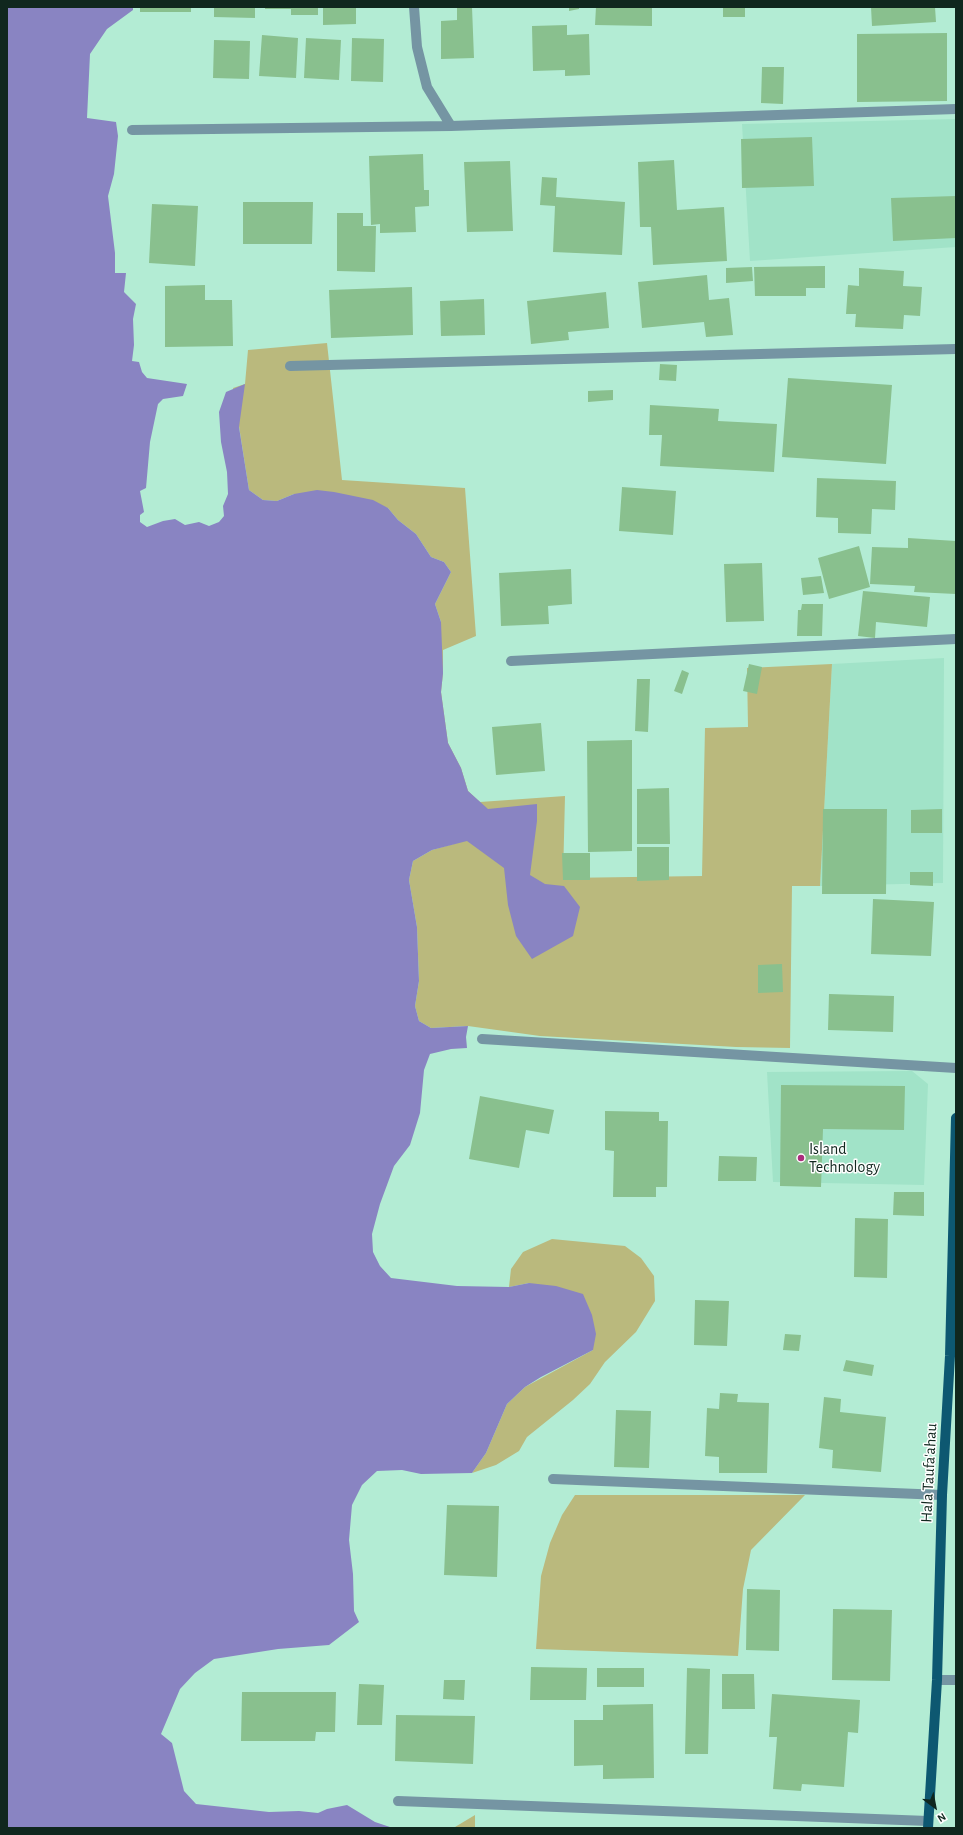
<!DOCTYPE html>
<style>
body{margin:0}
#map{position:relative;width:963px;height:1835px;overflow:hidden;background:#b3ecd4;font-family:"Alegreya Sans",sans-serif}
canvas{display:block}
.frame{position:absolute;inset:0;border:8px solid #10271e;pointer-events:none}
.north{position:absolute;left:915px;top:1787px;width:40px;height:40px;-webkit-text-stroke:3px #fefefe;paint-order:stroke;rotate:148deg;font-size:11px;font-weight:700;line-height:16px;text-align:center;color:#10271e}
.north::after{content:'';display:block;margin:auto;width:14px;height:18px;background:#10271e;clip-path:polygon(50% 0,100% 100%,50% 72%,0 100%)}
</style>
<div id="map">
<canvas width="963" height="1835"></canvas>
<div class="frame"></div>
<div class="north">N</div>
</div>
<script>
const ctx = document.querySelector('canvas').getContext('2d');
ctx.lineJoin = 'round';
function paint(path, color) { ctx.fillStyle = color; ctx.fill(path, 'evenodd'); }
const poly = rows => new Path2D(rows.map(r => 'M' + r).join(''));
function trace(path, color, width, dash) { ctx.strokeStyle = color; ctx.lineWidth = width; ctx.lineCap = dash ? 'butt' : 'round'; ctx.setLineDash(dash || []); ctx.stroke(path); }
function drawText(font, color, halo, rows, align = 'center') {
  ctx.font = font + ' "Alegreya Sans",sans-serif'; ctx.lineWidth = 3; ctx.setLineDash([]); ctx.textBaseline = 'middle'; ctx.strokeStyle = halo; ctx.fillStyle = color; for (const [text, x, y, turn = 0] of rows) {
    ctx.save(); ctx.translate(x, y); ctx.rotate((+turn || 0) * Math.PI / 180); ctx.textAlign = isNaN(turn) ? turn : align; if (halo) ctx.strokeText(text, 0, 0); ctx.fillText(text, 0, 0); ctx.restore();
  }
}
paint(poly([
 [956,119,956,247,750,261,742,124],
 [944,658,943,883,820,886,832,664],
 [912,1071,928,1084,924,1185,773,1182,767,1072]
]), '#a1e3c8');
paint(poly([
 [327,343,342,480,465,488,476,636,443,650,443,673,441,692,448,743,461,768,468,791,480,802,565,796,563,878,702,876,705,728,748,727,747,668,832,664,820,886,792,886,790,1048,736,1047,540,1036,468,1026,431,1028,419,1021,415,1006,419,981,417,927,409,880,413,861,432,850,467,840,422,765,441,622,435,604,451,572,444,562,431,557,416,534,398,520,388,508,294,494,277,501,263,500,249,490,233,388,245,384,248,350],
 [552,1239,625,1246,641,1258,654,1276,655,1301,636,1332,605,1362,590,1384,573,1400,527,1437,519,1451,496,1465,472,1473,486,1453,507,1404,525,1387,593,1350,529,1283,509,1287,511,1269,523,1252],
 [575,1495,805,1495,751,1550,743,1589,738,1656,536,1649,541,1576,550,1543,562,1515],
 [475,1815,475,1828,452,1828,455,1827]
]), '#bab97d');
paint(poly([
 [7,7,133,7,133,10,107,29,90,54,87,118,116,122,118,136,114,174,108,196,115,253,115,273,126,273,124,292,136,304,133,319,134,345,132,361,139,362,142,372,147,378,187,384,183,396,163,399,158,404,150,442,146,488,140,491,144,512,140,515,140,522,147,527,163,521,175,519,185,525,199,522,209,526,219,522,224,516,223,506,228,494,227,472,221,442,219,412,226,392,245,384,239,427,249,490,263,500,277,501,294,494,317,490,334,492,373,500,388,508,398,520,416,534,431,557,444,562,451,572,435,604,441,622,443,673,441,692,448,743,461,768,468,791,488,809,537,804,537,821,530,875,545,884,564,886,580,907,573,936,532,959,516,936,508,905,504,868,467,841,432,850,413,861,409,880,417,927,419,981,415,1006,419,1021,431,1028,468,1026,466,1037,467,1048,451,1049,430,1054,424,1070,420,1113,410,1145,394,1166,380,1204,372,1234,373,1252,380,1266,391,1278,457,1286,509,1287,529,1283,556,1286,583,1294,592,1315,596,1334,593,1350,541,1377,525,1387,507,1404,486,1453,472,1473,421,1474,402,1470,377,1471,362,1485,352,1505,349,1540,353,1574,354,1611,359,1622,329,1645,278,1649,214,1659,195,1673,180,1689,161,1734,172,1743,184,1791,196,1804,269,1812,299,1811,318,1813,327,1809,347,1805,375,1822,393,1828,7,1828]
]), '#8984c2');
paint(poly([
 [140,7,191,7,191,12,140,12],
 [214,7,255,7,255,18,214,17],
 [265,7,318,7,318,15,291,15,291,9,265,9],
 [323,7,356,7,356,24,323,25],
 [457,7,472,7,474,58,441,59,441,21,457,20],
 [569,7,579,7,579,9,569,11],
 [596,7,652,7,652,26,595,25],
 [723,7,745,7,745,17,723,17],
 [871,7,935,7,936,22,872,26],
 [567,25,567,35,589,34,590,75,565,76,565,70,533,71,532,26],
 [947,33,947,101,857,102,857,34],
 [262,35,298,38,296,78,259,76],
 [306,38,341,40,339,80,304,78],
 [352,38,384,39,383,82,351,81],
 [214,40,250,41,249,79,213,78],
 [762,67,784,67,783,104,761,103],
 [812,137,814,186,742,188,741,139],
 [423,154,424,190,429,190,429,206,415,207,416,232,380,233,380,224,371,225,369,156],
 [674,160,677,210,724,207,727,261,653,265,651,227,640,227,638,162],
 [510,161,513,231,467,232,464,162],
 [542,177,557,178,556,197,625,202,622,255,553,252,555,206,540,205],
 [956,196,956,238,893,241,891,198],
 [243,202,313,202,312,244,243,244],
 [152,204,198,206,195,266,149,263],
 [337,213,363,213,363,226,376,226,375,272,337,271],
 [825,266,825,288,806,288,806,296,755,296,754,267],
 [752,267,753,281,726,283,726,268],
 [859,268,904,271,903,286,922,287,920,316,904,315,903,329,855,327,856,314,846,314,848,285,859,286],
 [707,275,709,300,729,298,733,335,706,337,704,322,642,328,638,282],
 [205,285,205,300,232,300,233,346,165,347,165,286],
 [412,287,413,335,331,338,329,290],
 [606,292,609,328,568,332,569,340,531,344,527,301],
 [484,299,485,335,441,336,440,301],
 [660,364,677,365,676,381,659,380],
 [788,378,892,385,886,464,782,457],
 [613,390,613,400,588,402,588,391],
 [650,405,719,409,718,421,777,424,774,472,660,466,662,435,649,435],
 [817,478,896,481,895,510,872,509,871,534,838,533,838,518,816,517],
 [622,487,676,491,673,535,619,531],
 [908,538,956,541,956,594,914,592,915,586,870,584,872,547,908,548],
 [859,546,870,587,829,599,818,558],
 [762,563,764,621,726,622,724,564],
 [571,569,572,604,548,606,549,624,501,626,499,573],
 [821,576,824,593,803,595,801,578],
 [863,591,930,597,927,627,876,622,875,638,858,636],
 [802,604,823,604,822,636,797,636,798,610,801,610],
 [749,664,762,667,757,694,743,691],
 [682,670,689,673,682,694,674,691],
 [637,679,650,679,648,732,635,731],
 [541,723,545,771,496,775,492,727],
 [632,740,632,851,588,852,587,741],
 [669,788,670,844,637,844,637,789],
 [823,809,887,809,886,894,822,894],
 [942,809,942,833,911,833,911,810],
 [637,847,669,847,669,880,637,881],
 [562,853,590,853,590,880,563,880],
 [910,872,933,872,933,886,910,885],
 [873,899,934,902,931,956,871,954],
 [782,964,783,992,758,993,758,965],
 [829,994,894,996,893,1032,828,1030],
 [781,1085,905,1086,904,1130,823,1129,821,1187,780,1186],
 [480,1096,554,1110,549,1134,526,1130,519,1168,469,1159],
 [605,1111,659,1112,659,1121,668,1121,667,1187,656,1187,656,1197,613,1197,614,1151,605,1150],
 [719,1156,757,1157,756,1181,718,1181],
 [894,1192,924,1192,924,1216,893,1215],
 [855,1218,888,1219,887,1278,854,1277],
 [695,1300,729,1301,727,1346,694,1345],
 [785,1334,801,1335,799,1351,783,1350],
 [846,1360,874,1365,872,1376,843,1371],
 [720,1393,738,1394,737,1402,769,1403,767,1473,719,1473,719,1457,705,1456,707,1408,719,1409],
 [824,1397,841,1399,840,1412,886,1417,881,1472,832,1468,833,1450,819,1448],
 [616,1410,651,1411,649,1468,614,1467],
 [447,1505,499,1506,497,1577,444,1575],
 [747,1589,780,1590,779,1651,746,1650],
 [833,1609,892,1610,890,1681,832,1680],
 [531,1667,587,1668,586,1700,530,1700],
 [597,1668,644,1668,644,1687,597,1687],
 [687,1668,710,1669,708,1754,685,1754],
 [722,1674,754,1674,755,1709,722,1709],
 [444,1680,465,1680,464,1700,443,1699],
 [359,1684,384,1685,382,1725,357,1725],
 [242,1692,336,1692,335,1732,316,1732,315,1741,241,1741],
 [772,1694,860,1700,858,1733,848,1732,844,1787,802,1784,801,1791,773,1789,777,1737,769,1737],
 [653,1704,654,1778,603,1779,603,1765,574,1766,574,1720,603,1720,603,1705],
 [396,1715,475,1716,473,1764,395,1761]
]), '#89c08e');
trace(poly([
 [414,7,417,47,427,87,451,126],
 [132,130,451,126,956,109],
 [290,366,956,349],
 [511,661,956,639],
 [482,1039,956,1068],
 [553,1479,942,1495],
 [937,1680,956,1680],
 [398,1801,928,1821]
]), '#7595a3', 10);
trace(poly([
 [928,1828,937,1680,942,1495,950,1356,956,1118]
]), '#0d5871', 10);
for (const [x, y, r, color] of [
 [801,1158,4,"#ab2c7c"]
]) { const dot = new Path2D(); dot.arc(x, y, r, 0, 2 * Math.PI); ctx.fillStyle = color; ctx.fill(dot); trace(dot, '#fefefe', 1.5); }
drawText('16px', '#10271e', '#fefefe', [
 ["Island",809,1149],
 ["Technology",809,1167]
], 'left');
drawText('16px', '#10271e', '#fefefe', [
 ["Hala Taufa'ahau",929,1473,-87]
]);
</script>
